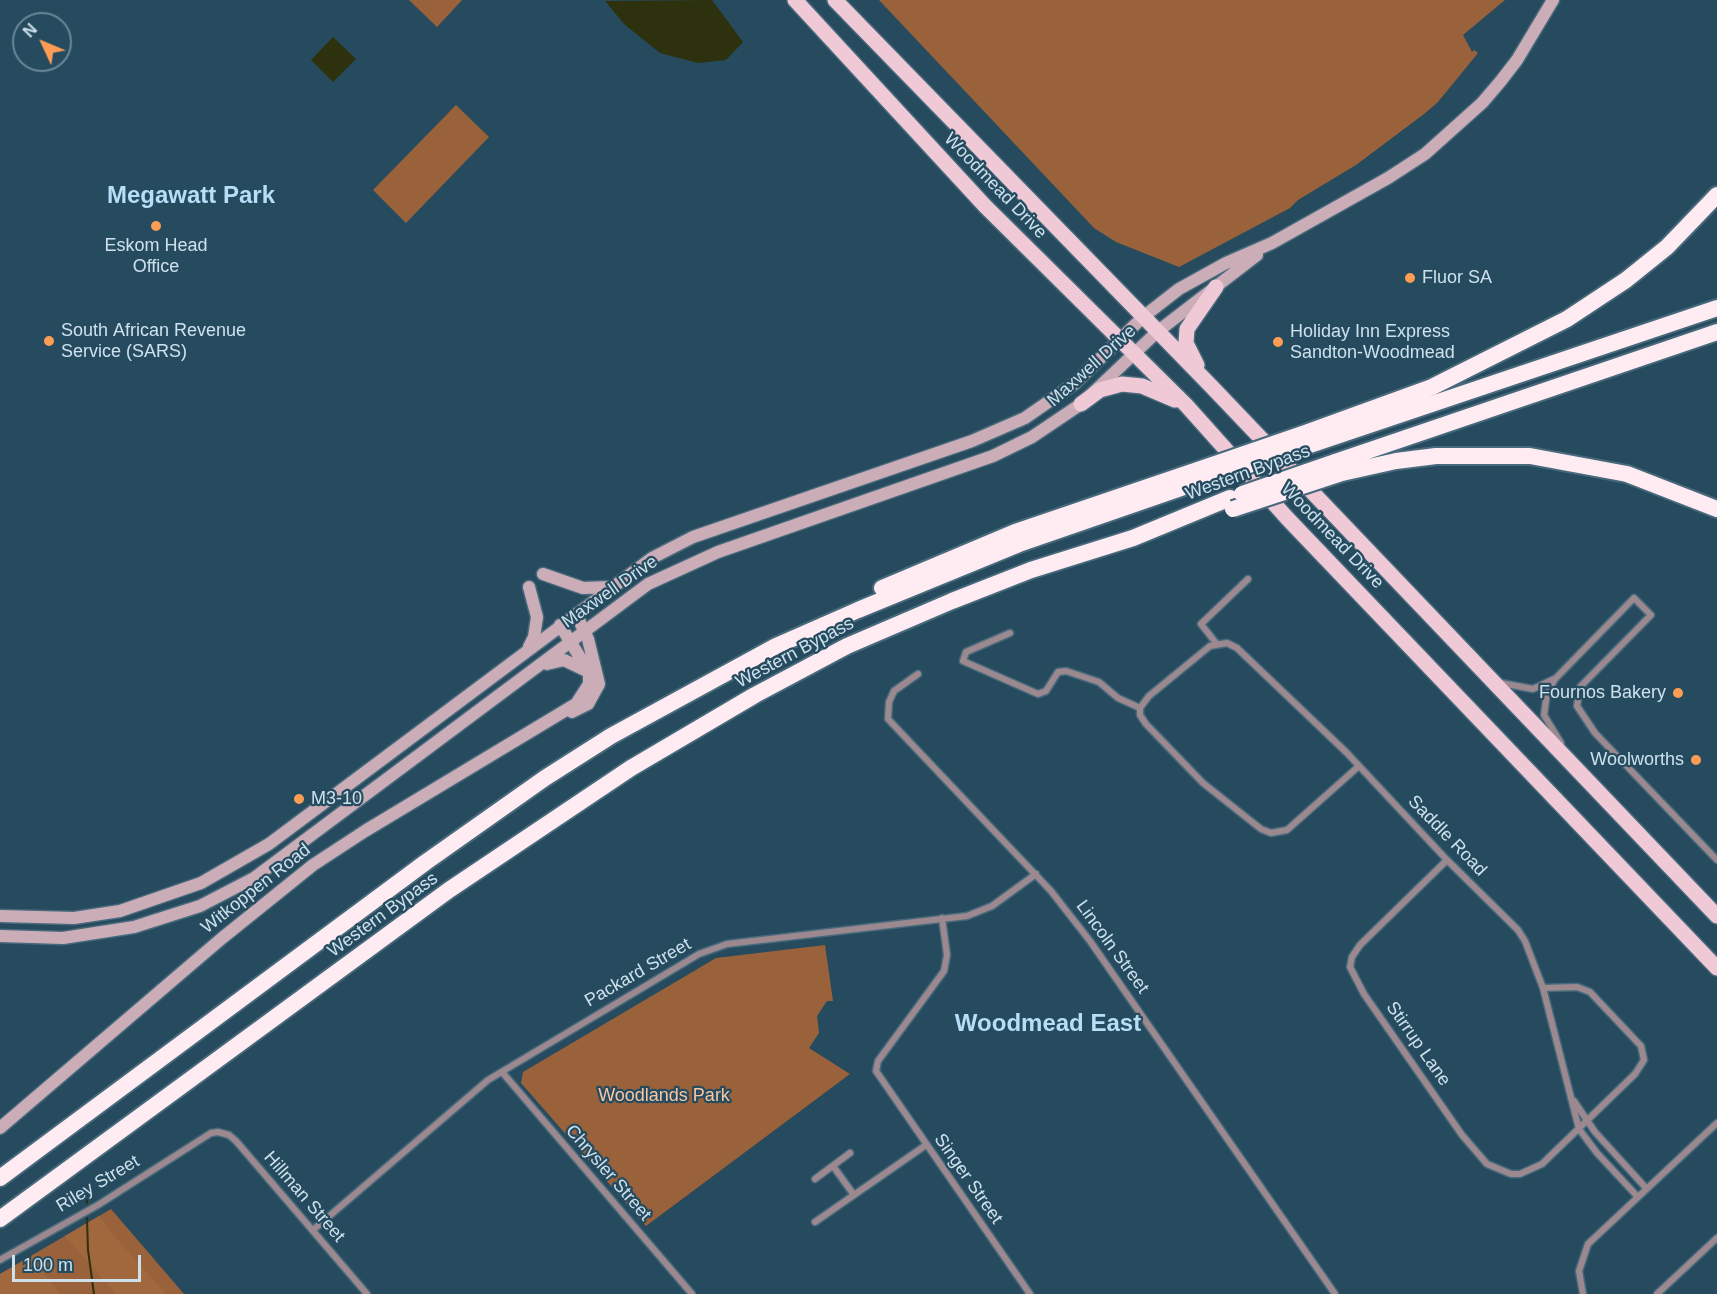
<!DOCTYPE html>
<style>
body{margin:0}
#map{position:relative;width:1717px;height:1294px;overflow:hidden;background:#264b5f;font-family:Helvetica,sans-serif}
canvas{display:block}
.north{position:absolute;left:12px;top:12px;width:60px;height:60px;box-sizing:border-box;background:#264b5f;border:2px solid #698798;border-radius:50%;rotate:314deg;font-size:16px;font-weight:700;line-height:24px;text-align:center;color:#cde1ed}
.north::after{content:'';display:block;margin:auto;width:21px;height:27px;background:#fd9d55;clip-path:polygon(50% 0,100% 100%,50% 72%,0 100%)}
.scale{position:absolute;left:12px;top:1255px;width:129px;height:27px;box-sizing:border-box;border:3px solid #cde1ed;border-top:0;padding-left:8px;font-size:18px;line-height:21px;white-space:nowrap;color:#cde1ed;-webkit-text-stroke:4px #264b5f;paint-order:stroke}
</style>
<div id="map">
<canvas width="1717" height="1294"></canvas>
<div class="north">N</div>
<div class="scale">100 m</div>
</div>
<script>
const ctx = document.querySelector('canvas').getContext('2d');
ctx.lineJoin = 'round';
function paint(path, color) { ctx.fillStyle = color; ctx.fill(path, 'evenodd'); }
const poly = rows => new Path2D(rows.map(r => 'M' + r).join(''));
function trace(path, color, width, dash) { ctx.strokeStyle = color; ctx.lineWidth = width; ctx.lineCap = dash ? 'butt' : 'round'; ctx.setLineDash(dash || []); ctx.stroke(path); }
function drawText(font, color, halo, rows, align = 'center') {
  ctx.font = font + ' Helvetica,sans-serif'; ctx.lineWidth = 4.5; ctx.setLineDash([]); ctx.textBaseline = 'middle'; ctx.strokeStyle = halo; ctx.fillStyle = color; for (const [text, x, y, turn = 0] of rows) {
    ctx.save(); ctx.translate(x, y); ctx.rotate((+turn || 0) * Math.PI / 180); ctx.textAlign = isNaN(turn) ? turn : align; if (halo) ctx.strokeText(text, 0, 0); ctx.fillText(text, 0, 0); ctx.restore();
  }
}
paint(poly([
 [409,0,462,0,437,27],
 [879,0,1505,0,1463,35,1472,52,1474,50,1478,53,1438,102,1424,114,1356,165,1298,200,1290,208,1179,267,1116,242,1094,228],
 [456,105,489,137,406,223,373,190],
 [825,945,833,1001,827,1001,817,1016,819,1033,809,1048,850,1074,646,1226,521,1083,523,1072,716,958],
 [111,1209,184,1294,0,1294,0,1274]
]), '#99623a');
paint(poly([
 [99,1216,112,1233,166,1294,116,1294,65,1236],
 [37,1253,35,1262,60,1294,0,1294,0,1274]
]), '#a1683e');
paint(poly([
 [712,0,743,42,726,60,698,63,660,53,624,24,605,1],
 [333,37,356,59,333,82,311,60]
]), '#2d310d');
trace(poly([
 [87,1203,87,1185],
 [87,1218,88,1250,94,1294]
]), '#2d310d', 2);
const minor = poly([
 [1010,633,966,652,963,661,1038,694,1046,691,1058,672,1066,671,1099,682,1118,698,1140,708],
 [1216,643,1201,624,1248,579],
 [918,674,894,691,889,702,888,719,1051,891,1090,941,1335,1294],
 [1501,683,1533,689,1554,679],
 [1561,743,1544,715,1547,693,1555,679,1634,598,1651,615,1580,687,1577,706,1595,733,1717,860],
 [1359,766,1287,830,1271,833,1261,829,1203,783,1146,724,1140,715,1140,708,1149,696,1210,646,1227,643,1237,648,1346,752,1447,860,1518,930,1525,941,1543,988,1579,1129,1597,1153,1637,1196],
 [1447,860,1360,945,1352,957,1350,967,1364,994,1462,1135,1487,1164,1511,1174,1520,1174,1542,1164,1635,1074,1644,1060,1641,1046,1590,992,1577,987,1543,988],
 [942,918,947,955,944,971,878,1061,876,1071,1030,1294],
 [502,1072,692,1294],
 [1574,1101,1595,1132,1646,1188],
 [833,1166,854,1195],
 [815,1179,850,1153],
 [815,1222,926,1145],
 [313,1230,488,1080,699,954,727,944,967,916,992,906,1036,874],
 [0,1260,98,1205,211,1133,218,1132,229,1135,236,1141,367,1294],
 [1583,1294,1579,1271,1588,1244,1717,1123],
 [1657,1294,1717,1238]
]);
const secondary = poly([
 [543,574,583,588,611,587],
 [529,587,537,617,534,637,529,647],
 [547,664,564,660,589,672],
 [572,712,588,704,599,684,588,639,576,614],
 [0,916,74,918,120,911,201,883,269,844,652,558,693,537,972,441,1025,418,1074,384,1143,317,1179,289,1226,263,1272,243,1388,178,1425,154,1482,103,1500,82,1517,60,1553,0],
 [0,936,63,938,134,927,200,906,254,878,648,584,718,552,993,456,1032,437,1081,404,1157,332,1257,255],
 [0,1128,221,939,313,865,365,831,576,704,589,684,589,672,560,625]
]);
const primary = poly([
 [795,0,985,206,1186,405,1287,518,1717,968],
 [835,0,1211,386,1717,916],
 [1197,365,1186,343,1187,329,1216,287],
 [1081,404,1100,390,1122,384,1142,386,1175,400]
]);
const motorway = poly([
 [1308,432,1432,387,1567,319,1626,280,1667,247,1717,195],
 [1316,443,1717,308],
 [1335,462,1717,332],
 [1342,473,1396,461,1436,456,1530,456,1627,474,1717,509],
 [882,588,1015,532,1212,465],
 [0,1178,426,862,545,778,611,736,776,646,858,610,1019,544,1216,476],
 [0,1219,449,890,631,768,755,695,847,646,952,601,1031,570,1133,538,1230,498]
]);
trace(minor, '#47697b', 9);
trace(secondary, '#47697b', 15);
trace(primary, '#47697b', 18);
trace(motorway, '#47697b', 20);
trace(minor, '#9c898f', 6);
trace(secondary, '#cbadb7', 12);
trace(primary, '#f0c9d7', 15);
trace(motorway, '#feecf2', 16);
const motorwayBridge = poly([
 [1212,465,1308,432],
 [1216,476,1316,443],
 [1242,494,1335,462],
 [1233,509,1342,473]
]);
trace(motorwayBridge, '#47697b', 20, []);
trace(motorwayBridge, '#feecf2', 16);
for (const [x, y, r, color] of [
 [156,226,6,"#fd9d55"],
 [1410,278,6,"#fd9d55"],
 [49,341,6,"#fd9d55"],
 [1278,342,6,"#fd9d55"],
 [1678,693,6,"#fd9d55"],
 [1696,760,6,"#fd9d55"],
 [299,799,6,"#fd9d55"]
]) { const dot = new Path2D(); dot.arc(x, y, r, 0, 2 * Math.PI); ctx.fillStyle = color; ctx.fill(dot); trace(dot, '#264b5f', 2); }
drawText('18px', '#cde1ed', '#264b5f', [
 ["Woodmead Drive",995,186,46],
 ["Maxwell Drive",1092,366,-42],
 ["Western Bypass",1248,473,-20],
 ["Woodmead Drive",1332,536,46],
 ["Maxwell Drive",610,592,-35],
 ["Western Bypass",795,653,-28],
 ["Saddle Road",1447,836,46],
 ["Witkoppen Road",256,889,-38],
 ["Western Bypass",383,915,-36],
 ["Lincoln Street",1112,947,54],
 ["Packard Street",638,973,-30],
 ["Stirrup Lane",1418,1044,55],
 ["Chrysler Street",608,1173,49],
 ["Singer Street",968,1179,55],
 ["Riley Street",98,1184,-31],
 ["Hillman Street",304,1197,49]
]);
drawText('18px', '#cde1ed', '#264b5f', [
 ["Eskom Head",156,246,"center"],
 ["Office",156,267,"center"],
 ["Fluor SA",1422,278],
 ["South African Revenue",61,331],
 ["Service (SARS)",61,352],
 ["Holiday Inn Express",1290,332],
 ["Sandton-Woodmead",1290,353],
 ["Fournos Bakery",1666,693,"right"],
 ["Woolworths",1684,760,"right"],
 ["M3-10",311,799]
], 'left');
drawText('18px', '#f9c7a4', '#264b5f', [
 ["Woodlands Park",664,1096]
]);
drawText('bold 24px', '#b6def7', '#264b5f', [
 ["Megawatt Park",191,196],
 ["Woodmead East",1048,1024]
]);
</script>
